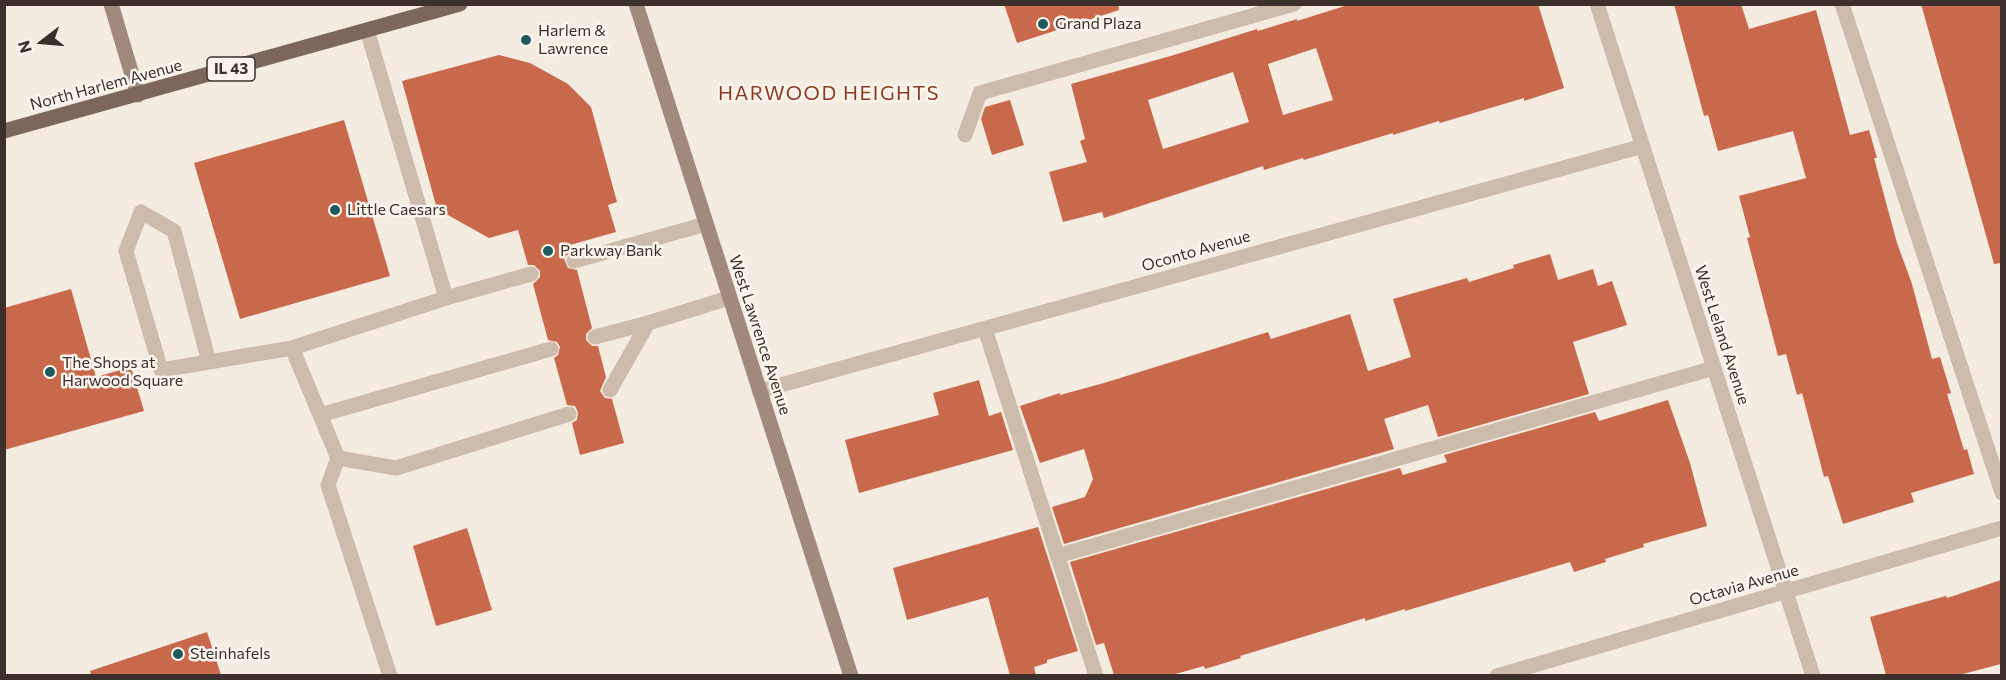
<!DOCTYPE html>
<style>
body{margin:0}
#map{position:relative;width:2006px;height:680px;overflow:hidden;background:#f4ebe1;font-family:Commissioner,sans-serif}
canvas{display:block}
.frame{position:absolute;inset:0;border:6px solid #3b302b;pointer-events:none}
.north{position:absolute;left:12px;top:12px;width:60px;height:60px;-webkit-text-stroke:4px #fbf5ee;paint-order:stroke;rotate:254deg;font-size:16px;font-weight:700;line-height:24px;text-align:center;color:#3b302b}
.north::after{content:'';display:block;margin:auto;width:21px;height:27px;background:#3b302b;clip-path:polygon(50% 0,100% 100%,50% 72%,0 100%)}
</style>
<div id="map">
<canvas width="2006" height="680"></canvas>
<div class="frame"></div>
<div class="north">N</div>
</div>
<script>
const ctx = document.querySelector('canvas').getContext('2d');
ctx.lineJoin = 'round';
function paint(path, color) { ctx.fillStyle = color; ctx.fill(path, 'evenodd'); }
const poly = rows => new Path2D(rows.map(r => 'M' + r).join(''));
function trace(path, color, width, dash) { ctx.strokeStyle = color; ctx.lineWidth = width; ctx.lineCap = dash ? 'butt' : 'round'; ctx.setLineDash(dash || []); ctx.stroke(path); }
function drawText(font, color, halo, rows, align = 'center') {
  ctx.font = font + ' Commissioner,sans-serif'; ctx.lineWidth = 5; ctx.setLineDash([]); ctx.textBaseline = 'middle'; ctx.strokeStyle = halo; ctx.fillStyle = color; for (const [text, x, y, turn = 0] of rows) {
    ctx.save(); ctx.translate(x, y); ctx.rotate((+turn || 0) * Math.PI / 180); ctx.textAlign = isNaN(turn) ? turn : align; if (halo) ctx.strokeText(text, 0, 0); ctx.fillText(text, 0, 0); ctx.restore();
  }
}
paint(poly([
 [1004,4,1118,4,1119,10,1017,43],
 [1351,4,1538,4,1564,88,1524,101,1524,98,1440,123,1439,121,1393,135,1393,133,1304,160,1303,158,1264,170,1263,166,1104,218,1102,212,1063,222,1049,172,1087,162,1080,141,1085,139,1071,84,1174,55,1257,29,1258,31,1297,19,1297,21],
 [1316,48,1333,100,1283,115,1268,64],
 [1233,72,1249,122,1163,149,1148,100],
 [1674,4,1741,4,1749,29,1816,10,1850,135,1869,130,1877,158,1874,158,1897,243,1912,284,1932,359,1940,357,1951,393,1947,394,1964,450,1967,449,1974,474,1911,493,1914,502,1843,524,1828,476,1824,477,1802,393,1797,395,1786,354,1778,356,1747,238,1750,237,1739,196,1806,178,1793,131,1718,151,1708,115,1704,116],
 [1921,4,2001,4,2001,263,1994,264],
 [499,55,530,63,568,84,591,107,617,202,608,205,616,232,570,245,572,252,567,255,564,259,568,268,577,270,592,328,586,334,586,340,592,346,598,346,606,377,600,391,605,398,612,399,624,443,580,455,572,423,577,420,578,412,575,406,567,405,554,358,558,355,560,347,557,342,548,340,533,284,540,277,540,271,534,265,528,265,518,230,489,238,437,209,402,81],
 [1010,100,1024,145,992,155,981,119,985,107],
 [344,120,390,276,240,319,194,163],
 [1550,254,1558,280,1593,269,1598,286,1612,281,1627,325,1573,342,1589,394,1438,437,1428,405,1384,419,1394,449,1064,544,1052,507,1085,497,1093,479,1084,449,1040,463,1020,406,1060,393,1060,395,1104,383,1268,332,1271,339,1350,314,1368,371,1411,357,1393,299,1467,278,1469,282,1514,268,1513,265],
 [71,289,96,377,131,367,144,411,4,450,4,308],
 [979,380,989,416,1001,412,1013,450,859,493,845,440,939,415,933,393],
 [1668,400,1690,463,1707,526,1643,544,1644,547,1605,559,1606,562,1574,572,1570,562,1405,611,1405,609,1365,621,1365,618,1240,656,1241,658,1205,669,1204,666,1172,675,1114,675,1104,643,1096,645,1070,562,1400,468,1403,475,1447,462,1444,455,1595,412,1599,421],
 [1038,527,1078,651,1047,660,1047,663,1034,667,1036,675,1010,675,988,597,907,620,893,568],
 [467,528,492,610,436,626,413,546],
 [2001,580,2001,664,1959,675,1886,675,1870,617,1946,596,1947,598],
 [207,632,221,675,91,675,90,671]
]), '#c8694b');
trace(poly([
 [1842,4,2002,493],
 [367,30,446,298],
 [965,135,980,93,1294,4],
 [574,261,706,224],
 [985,329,1096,676],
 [595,337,648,323],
 [292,348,338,458,396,468,569,414],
 [209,362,174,231,141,212,126,251,161,370,209,362,292,348,446,298,531,274],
 [610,390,648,323,729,298],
 [320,415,551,349],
 [338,458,328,485,390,676],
 [1057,556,1714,368]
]), '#cdbbac', 15);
trace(poly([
 [1597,4,1813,676],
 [759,391,1643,146],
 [1497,676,2002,528]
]), '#cdbbac', 15);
trace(poly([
 [111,4,138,95],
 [636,4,851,676]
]), '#a18a7d', 15);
trace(poly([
 [4,131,460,4]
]), '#7d675c', 15);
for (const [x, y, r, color] of [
 [1043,24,6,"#1f5a5e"],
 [526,40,6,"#1f5a5e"],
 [335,210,6,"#1f5a5e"],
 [548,251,6,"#1f5a5e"],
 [50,372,6,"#1f5a5e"],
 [178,654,6,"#1f5a5e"]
]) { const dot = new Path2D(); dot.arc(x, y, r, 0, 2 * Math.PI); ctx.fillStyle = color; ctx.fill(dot); trace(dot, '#fbf5ee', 2); }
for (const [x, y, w] of [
 [231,69,48]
]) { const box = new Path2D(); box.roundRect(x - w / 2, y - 12, w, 24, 4.5); ctx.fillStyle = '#fbf5ee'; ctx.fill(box); trace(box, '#3b302b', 1.5); }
drawText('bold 15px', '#3b302b', null, [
 ["IL 43",231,69]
]);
drawText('16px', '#3b302b', '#fbf5ee', [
 ["Grand Plaza",1055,24],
 ["Harlem &",538,31],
 ["Lawrence",538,49],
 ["Little Caesars",347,210],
 ["Parkway Bank",560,251],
 ["The Shops at",62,363],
 ["Harwood Square",62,381],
 ["Steinhafels",190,654]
], 'left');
drawText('16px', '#3b302b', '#fbf5ee', [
 ["North Harlem Avenue",106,85,-15],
 ["Oconto Avenue",1196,251,-16],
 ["West Lawrence Avenue",760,335,72],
 ["West Leland Avenue",1722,335,72],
 ["Octavia Avenue",1744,585,-16]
]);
ctx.letterSpacing = '1.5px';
drawText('20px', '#8c3b22', '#fbf5ee', [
 ["HARWOOD HEIGHTS",829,93]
]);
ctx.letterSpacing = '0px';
</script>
